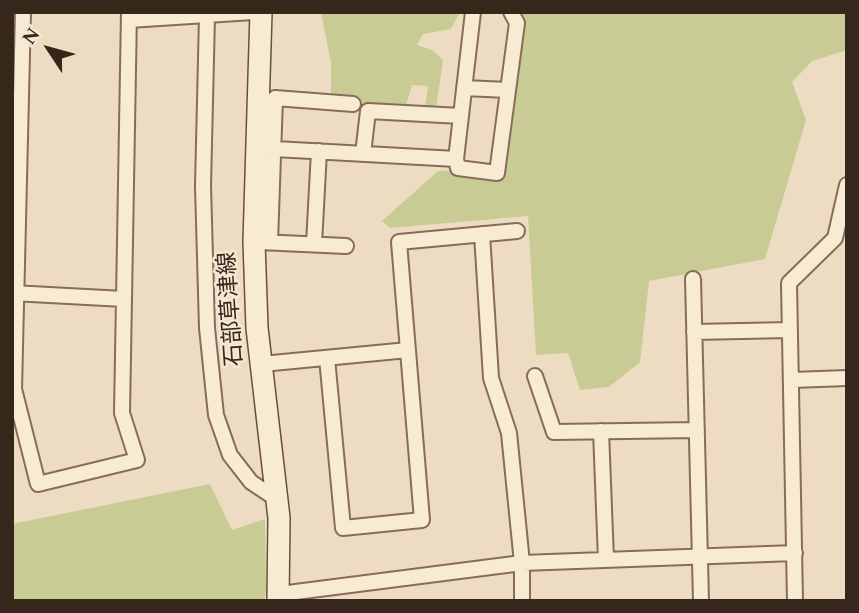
<!DOCTYPE html>
<meta charset="utf-8">
<style>
body{margin:0}
#map{position:relative;width:859px;height:613px;overflow:hidden;background:#eddcc1;font-family:Spectral,serif}
canvas{display:block}
.frame{position:absolute;inset:0;border:14px solid #36271d;pointer-events:none}
.north{position:absolute;left:14px;top:14px;width:70px;height:70px;-webkit-text-stroke:5px #f5e7d1;paint-order:stroke;rotate:306deg;font-size:19px;font-weight:700;line-height:28px;text-align:center;color:#36271d}
.north::after{content:'';display:block;margin:auto;width:24px;height:32px;background:#36271d;clip-path:polygon(50% 0,100% 100%,50% 72%,0 100%)}
</style>
<div id="map">
<canvas width="859" height="613"></canvas>
<div class="frame"></div>
<div class="north">N</div>
</div>
<script>
const ctx = document.querySelector('canvas').getContext('2d');
ctx.lineJoin = 'round';
function paint(path, color) { ctx.fillStyle = color; ctx.fill(path, 'evenodd'); }
const poly = rows => new Path2D(rows.map(r => 'M' + r).join(''));
function trace(path, color, width, dash) { ctx.strokeStyle = color; ctx.lineWidth = width; ctx.lineCap = dash ? 'butt' : 'round'; ctx.setLineDash(dash || []); ctx.stroke(path); }
function drawText(font, color, halo, rows, align = 'center') {
  ctx.font = font + ' Spectral,"Noto Sans JP",serif'; ctx.lineWidth = 5; ctx.setLineDash([]); ctx.textBaseline = 'middle'; ctx.strokeStyle = halo; ctx.fillStyle = color; for (const [text, x, y, turn = 0] of rows) {
    ctx.save(); ctx.translate(x, y); ctx.rotate((+turn || 0) * Math.PI / 180); ctx.textAlign = isNaN(turn) ? turn : align; if (halo) ctx.strokeText(text, 0, 0); ctx.fillText(text, 0, 0); ctx.restore();
  }
}
paint(poly([
 [321,12,460,12,451,29,423,34,417,45,432,50,443,60,436,108,425,108,428,86,412,85,405,109,331,97,331,63],
 [523,12,847,12,847,50,812,61,792,82,806,120,765,259,649,281,640,362,609,387,580,390,568,353,536,355,528,216,390,228,382,221,438,171,506,168],
 [210,484,232,530,265,519,266,592,264,601,12,601,12,524]
]), '#c9cb95');
const street = poly([
 [23,12,14,389,38,484,137,460,122,413,129,12],
 [207,16,203,186,207,328,216,415,230,455,251,482,278,500],
 [129,20,253,12],
 [464,88,508,90],
 [257,148,456,159,473,12],
 [363,154,368,111,461,116],
 [456,159,458,168,497,173,517,23,511,12],
 [482,234,491,378,509,433,522,563,522,601],
 [260,242,346,246],
 [270,242,275,98,353,104],
 [314,244,319,151],
 [693,279,701,601],
 [12,293,124,299],
 [694,332,790,330],
 [327,358,343,528,422,520,399,242,517,231],
 [262,364,408,350],
 [535,376,554,432,697,430],
 [792,380,847,378],
 [601,431,606,560],
 [280,594,522,563,795,553],
 [795,601,789,283,835,238,847,185]
]);
const secondary = poly([
 [261,12,254,242,257,328,279,518,278,601]
]);
trace(street, '#876d59', 18);
trace(secondary, '#684f3c', 24);
trace(street, '#f8ebd4', 14);
trace(secondary, '#f8ebd4', 21);
drawText('23px', '#36271d', '#f5e7d1', [
 ["石部草津線",233,309,-94]
]);
</script>
